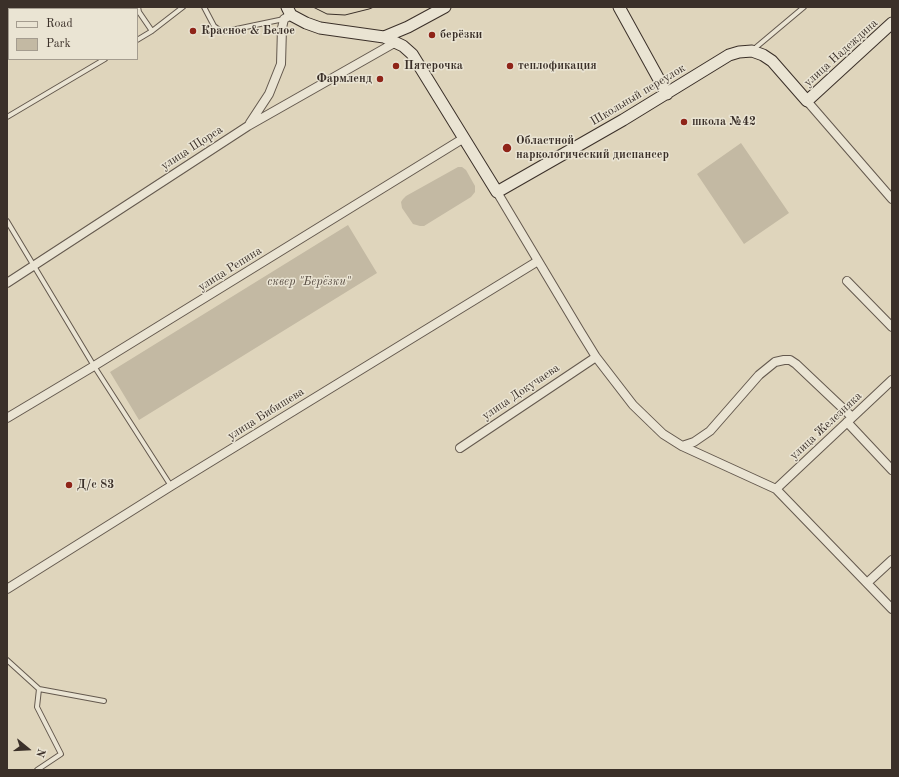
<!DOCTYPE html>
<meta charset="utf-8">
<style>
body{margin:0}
#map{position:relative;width:899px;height:777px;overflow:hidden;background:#dfd5bc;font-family:"Old Standard TT",serif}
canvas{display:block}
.frame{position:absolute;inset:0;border:8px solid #3b3029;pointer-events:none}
.legend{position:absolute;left:8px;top:8px;width:130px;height:52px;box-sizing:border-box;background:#eae4d3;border:1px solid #a49c8f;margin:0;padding:5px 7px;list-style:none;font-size:12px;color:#3b3029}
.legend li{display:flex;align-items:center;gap:8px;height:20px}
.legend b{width:20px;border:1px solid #a49c8f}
.north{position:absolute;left:8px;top:729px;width:40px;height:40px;-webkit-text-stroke:3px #eae4d3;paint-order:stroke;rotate:108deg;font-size:11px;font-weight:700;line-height:16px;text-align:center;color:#3b3029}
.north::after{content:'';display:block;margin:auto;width:14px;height:18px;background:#3b3029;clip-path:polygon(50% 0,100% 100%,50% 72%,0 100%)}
</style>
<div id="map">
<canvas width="899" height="777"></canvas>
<div class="frame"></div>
<ul class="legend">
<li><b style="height:5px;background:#eae4d3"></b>Road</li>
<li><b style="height:11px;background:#c3b9a3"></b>Park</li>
</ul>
<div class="north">N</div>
</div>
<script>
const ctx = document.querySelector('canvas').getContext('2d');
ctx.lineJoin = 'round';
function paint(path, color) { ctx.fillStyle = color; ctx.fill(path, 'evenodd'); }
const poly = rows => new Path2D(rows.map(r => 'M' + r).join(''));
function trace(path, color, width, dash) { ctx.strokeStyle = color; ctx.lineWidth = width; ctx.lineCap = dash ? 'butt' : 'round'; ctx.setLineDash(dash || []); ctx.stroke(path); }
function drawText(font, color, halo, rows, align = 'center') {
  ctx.font = font + ' "Old Standard TT",serif'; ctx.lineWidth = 3; ctx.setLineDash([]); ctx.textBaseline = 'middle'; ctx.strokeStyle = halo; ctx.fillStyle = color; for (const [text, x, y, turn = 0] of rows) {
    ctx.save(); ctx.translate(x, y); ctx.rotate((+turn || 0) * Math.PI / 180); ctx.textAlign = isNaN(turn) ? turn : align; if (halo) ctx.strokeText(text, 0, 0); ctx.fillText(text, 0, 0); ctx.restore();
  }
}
paint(poly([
 [741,143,789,213,744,244,697,174],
 [458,167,462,167,466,170,475,186,475,192,471,197,424,226,420,226,413,224,402,208,401,202,403,199,406,196],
 [348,225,377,273,139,420,110,372]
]), '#c3b9a3');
const lane = poly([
 [138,7,139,12,152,31],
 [204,7,214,26,222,32,284,19],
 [137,40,152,31,183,7],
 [754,49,804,7],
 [7,117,105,59],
 [7,221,94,366,171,486],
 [7,660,39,689,104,701],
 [37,770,61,754,37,707,39,689]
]);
const street = poly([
 [807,101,892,199],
 [250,123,269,94,281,64,282,28,284,19,291,15],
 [497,192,580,331,596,357,633,405,663,434,682,446,776,489,892,609],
 [847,281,892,327],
 [7,283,248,126,396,42],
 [7,418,94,366,464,138],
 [847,422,892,470],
 [682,446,694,442,710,431,759,375,775,362,784,360,790,360,796,364,852,417],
 [460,448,596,357],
 [776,489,892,380],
 [867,583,892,560],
 [7,589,171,486,538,261]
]);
const secondary = poly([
 [287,7,291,15,306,23,320,28,384,37,403,46,412,54,497,192,623,120,729,55,739,52,752,51,763,55,772,61,807,101,892,23],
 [619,7,667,94],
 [384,37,408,27,445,7]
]);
trace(lane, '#64594e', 6);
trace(street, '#64594e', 10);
trace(secondary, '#3b3029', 13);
trace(lane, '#eae4d3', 4);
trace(street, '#eae4d3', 8);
trace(secondary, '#eae4d3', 11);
trace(poly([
 [313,7,327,14,345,15,369,9,374,7]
]), '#3b3029', 1);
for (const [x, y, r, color] of [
 [193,31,4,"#8f2418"],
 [432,35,4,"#8f2418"],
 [396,66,4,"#8f2418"],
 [510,66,4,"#8f2418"],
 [380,79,4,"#8f2418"],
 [684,122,4,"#8f2418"],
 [507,148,5,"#8f2418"],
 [69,485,4,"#8f2418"]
]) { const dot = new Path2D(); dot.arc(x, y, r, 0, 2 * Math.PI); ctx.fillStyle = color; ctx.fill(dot); trace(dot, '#eae4d3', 1.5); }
drawText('bold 12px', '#3b3029', '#eae4d3', [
 ["Красное & Белое",201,31],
 ["берёзки",440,35],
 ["Пятерочка",404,66],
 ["теплофикация",518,66],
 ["Фармленд",372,79,"right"],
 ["школа №42",692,122],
 ["Областной",516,141],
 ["наркологический диспансер",516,155],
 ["Д/с 83",77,485]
], 'left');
drawText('12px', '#3b3029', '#eae4d3', [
 ["улица Надеждина",841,53,-42],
 ["Школьный переулок",638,95,-31],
 ["улица Щорса",192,148,-33],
 ["улица Репина",230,269,-32],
 ["улица Докучаева",521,392,-34],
 ["улица Бибишева",266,414,-32],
 ["улица Железняка",826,426,-43]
]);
drawText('italic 12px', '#564b41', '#eae4d3', [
 ["сквер \"Берёзки\"",309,282]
]);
</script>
